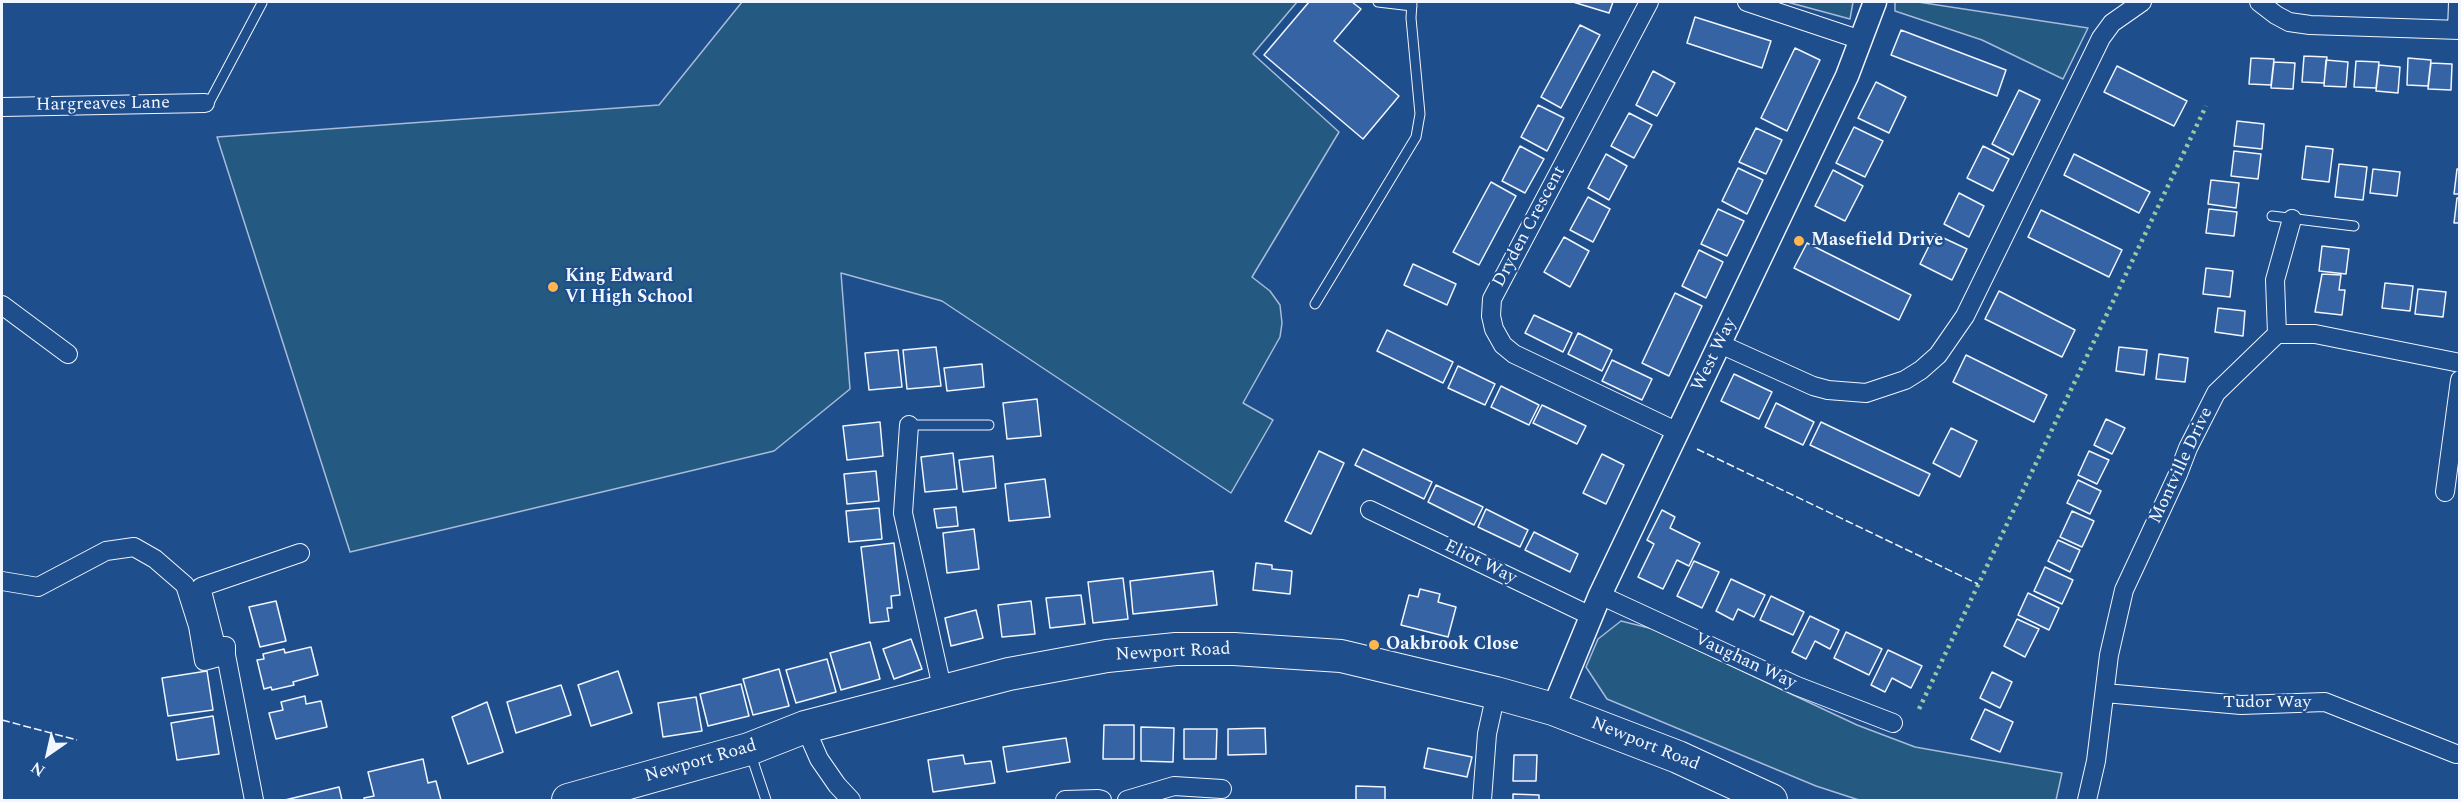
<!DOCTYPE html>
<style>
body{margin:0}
#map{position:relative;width:2461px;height:802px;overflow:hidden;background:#1f4e8c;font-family:Spectral,serif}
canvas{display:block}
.frame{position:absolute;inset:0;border:3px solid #f2f6ff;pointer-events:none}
.north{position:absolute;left:18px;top:724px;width:60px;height:60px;-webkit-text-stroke:4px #1f4e8c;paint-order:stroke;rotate:214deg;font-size:16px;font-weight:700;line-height:24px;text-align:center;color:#f2f6ff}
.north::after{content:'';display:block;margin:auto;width:21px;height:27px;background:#f2f6ff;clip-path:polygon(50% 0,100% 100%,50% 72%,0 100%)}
</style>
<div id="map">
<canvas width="2461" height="802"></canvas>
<div class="frame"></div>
<div class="north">N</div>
</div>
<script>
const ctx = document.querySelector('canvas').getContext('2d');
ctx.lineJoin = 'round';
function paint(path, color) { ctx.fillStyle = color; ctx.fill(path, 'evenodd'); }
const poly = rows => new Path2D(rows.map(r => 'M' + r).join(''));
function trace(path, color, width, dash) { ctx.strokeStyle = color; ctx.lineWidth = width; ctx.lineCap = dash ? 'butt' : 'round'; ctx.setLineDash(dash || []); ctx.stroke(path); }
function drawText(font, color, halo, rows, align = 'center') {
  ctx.font = font + ' Spectral,serif'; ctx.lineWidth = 4.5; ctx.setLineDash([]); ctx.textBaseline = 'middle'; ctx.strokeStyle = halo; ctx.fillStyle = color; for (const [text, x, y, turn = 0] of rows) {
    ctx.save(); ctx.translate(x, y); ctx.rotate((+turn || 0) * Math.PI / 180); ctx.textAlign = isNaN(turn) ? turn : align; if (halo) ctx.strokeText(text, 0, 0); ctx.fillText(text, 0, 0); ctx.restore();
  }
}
const green = poly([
 [742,2,1297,2,1253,54,1339,132,1252,277,1270,291,1280,305,1282,323,1280,337,1243,403,1273,420,1231,493,942,301,841,273,850,389,774,451,350,552,217,137,659,105,742,2],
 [1787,2,1853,2,1850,19,1787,2],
 [1895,2,1918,2,2088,28,2063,79,1982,40,1895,11,1895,2],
 [1621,621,1653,629,1857,725,1915,747,2062,773,2056,800,1859,800,1816,786,1607,699,1586,667,1598,639,1621,621]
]);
paint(green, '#245a82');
trace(green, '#a8bbd7', 1.5);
const building = poly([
 [1309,2,1352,2,1361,9,1334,41,1399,96,1363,139,1264,55,1309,2],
 [1573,2,1613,2,1609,13,1573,2],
 [1695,17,1771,41,1762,68,1687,43,1695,17],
 [1580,25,1600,35,1561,108,1541,97,1580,25],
 [1901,30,2006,70,1997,96,1891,55,1901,30],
 [1795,48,1820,60,1787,131,1761,118,1795,48],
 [2304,56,2327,57,2324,83,2302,82,2304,56],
 [2251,58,2274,59,2271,85,2249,84,2251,58],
 [2408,58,2431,60,2428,86,2407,85,2408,58],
 [2326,60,2348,62,2346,87,2324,86,2326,60],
 [2356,61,2379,62,2376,88,2354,87,2356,61],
 [2274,62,2295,63,2293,89,2271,88,2274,62],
 [2431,63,2452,64,2451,90,2428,89,2431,63],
 [2379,65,2400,67,2398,93,2376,91,2379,65],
 [2117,66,2187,101,2174,126,2104,92,2117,66],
 [1653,71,1675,83,1657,116,1636,105,1653,71],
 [1876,82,1906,97,1889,133,1858,118,1876,82],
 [2019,90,2040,100,2013,155,1992,144,2019,90],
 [1538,105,1564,118,1547,151,1521,137,1538,105],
 [1629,113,1652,125,1634,158,1611,146,1629,113],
 [2237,121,2264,124,2262,149,2234,146,2237,121],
 [1854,127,1883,141,1865,177,1836,163,1854,127],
 [1756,128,1782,140,1766,174,1739,162,1756,128],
 [1520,146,1544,159,1525,193,1502,181,1520,146],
 [1983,146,2009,159,1993,191,1967,178,1983,146],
 [2306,146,2333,149,2329,182,2302,179,2306,146],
 [2234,151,2261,154,2258,179,2231,176,2234,151],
 [1606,154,1627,166,1609,200,1588,188,1606,154],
 [2074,154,2150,192,2139,213,2064,175,2074,154],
 [2339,164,2367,167,2363,200,2335,197,2339,164],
 [1738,168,1763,180,1747,214,1722,201,1738,168],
 [2373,169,2400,172,2397,196,2370,193,2373,169],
 [2457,169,2460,169,2460,194,2454,194,2457,169],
 [1833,170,1863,186,1845,221,1815,206,1833,170],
 [2211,180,2239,183,2236,208,2208,204,2211,180],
 [1491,182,1516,196,1479,265,1453,252,1491,182],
 [1959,193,1984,206,1969,237,1944,224,1959,193],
 [1588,197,1610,209,1593,242,1570,230,1588,197],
 [2457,198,2460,198,2460,223,2454,223,2457,198],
 [1718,209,1744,221,1727,256,1701,244,1718,209],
 [2209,209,2237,212,2234,236,2206,233,2209,209],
 [2041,210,2122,250,2109,277,2028,237,2041,210],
 [1935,234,1967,249,1952,280,1920,264,1935,234],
 [1564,237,1589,251,1570,287,1544,272,1564,237],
 [1807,243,1911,295,1899,320,1794,268,1807,243],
 [2322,246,2349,249,2346,274,2319,271,2322,246],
 [1699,250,1723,262,1706,298,1682,286,1699,250],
 [1413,264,1456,284,1447,305,1404,285,1413,264],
 [2206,268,2233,271,2230,297,2203,294,2206,268],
 [2322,274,2341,275,2339,290,2345,290,2342,315,2315,312,2322,274],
 [2385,283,2413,286,2410,311,2382,308,2385,283],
 [2418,289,2446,292,2443,317,2415,314,2418,289],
 [1999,291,2075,330,2062,357,1985,319,1999,291],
 [1675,293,1702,306,1669,376,1642,363,1675,293],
 [2218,308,2245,311,2243,336,2215,332,2218,308],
 [1534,315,1572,333,1563,352,1525,333,1534,315],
 [1387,330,1453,362,1443,383,1377,351,1387,330],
 [1578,333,1612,350,1602,371,1568,354,1578,333],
 [936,347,941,386,907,389,903,350,936,347],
 [2119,347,2147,350,2144,375,2116,371,2119,347],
 [898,350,902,387,869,390,865,353,898,350],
 [2159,354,2188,358,2185,382,2156,379,2159,354],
 [1966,355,2047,395,2034,422,1953,382,1966,355],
 [1612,360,1652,379,1642,400,1602,381,1612,360],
 [982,364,984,387,947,391,944,368,982,364],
 [1458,366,1495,384,1485,405,1448,388,1458,366],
 [1734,374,1772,392,1759,419,1721,401,1734,374],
 [1501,386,1539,405,1529,425,1491,407,1501,386],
 [1037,399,1041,436,1007,439,1003,403,1037,399],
 [1776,403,1814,422,1803,445,1765,427,1776,403],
 [1542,405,1586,426,1577,444,1533,423,1542,405],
 [2106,419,2125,428,2112,454,2094,445,2106,419],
 [880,422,883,456,847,460,843,426,880,422],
 [1821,422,1930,474,1919,496,1810,445,1821,422],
 [1951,428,1977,441,1960,477,1933,463,1951,428],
 [1363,449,1432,482,1424,499,1355,465,1363,449],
 [1319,451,1344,463,1311,534,1285,521,1319,451],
 [2089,451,2109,460,2097,484,2078,475,2089,451],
 [953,453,957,489,925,492,921,457,953,453],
 [1602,454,1624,465,1606,504,1583,493,1602,454],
 [993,456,996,488,963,492,959,460,993,456],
 [876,471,879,501,847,504,844,474,876,471],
 [1045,479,1050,517,1009,521,1005,484,1045,479],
 [2078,480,2101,491,2090,514,2067,503,2078,480],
 [1436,485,1483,507,1474,525,1428,502,1436,485],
 [956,507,958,526,937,528,934,509,956,507],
 [879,508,882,539,849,542,846,511,879,508],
 [1486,509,1528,530,1520,547,1478,527,1486,509],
 [1662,510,1675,517,1670,528,1700,543,1689,566,1677,560,1663,589,1638,577,1654,544,1647,540,1662,510],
 [2072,511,2094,521,2082,547,2060,537,2072,511],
 [974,529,979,569,947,573,943,533,974,529],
 [1534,532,1578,554,1570,572,1525,550,1534,532],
 [2058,540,2080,550,2070,572,2048,561,2058,540],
 [894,543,900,595,891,596,892,608,887,608,889,621,870,623,861,547,894,543],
 [1694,561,1719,572,1702,608,1677,596,1694,561],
 [1256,563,1272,565,1272,569,1292,571,1290,594,1253,590,1256,563],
 [2045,567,2073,580,2062,604,2034,591,2045,567],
 [1213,571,1217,605,1133,614,1130,581,1213,571],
 [1123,578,1128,619,1093,623,1088,582,1123,578],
 [1731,579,1765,595,1754,617,1738,609,1733,620,1716,611,1731,579],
 [1420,589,1440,594,1438,602,1456,607,1448,637,1401,625,1409,595,1418,597,1420,589],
 [2028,593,2059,608,2049,630,2018,615,2028,593],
 [1081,595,1085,624,1050,628,1046,598,1081,595],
 [1771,596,1804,612,1793,635,1760,620,1771,596],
 [276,601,286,641,260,647,249,607,276,601],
 [1031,601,1035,634,1002,637,998,605,1031,601],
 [976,610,983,638,951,646,945,618,976,610],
 [1810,616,1839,630,1830,649,1815,641,1806,659,1792,652,1810,616],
 [2017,619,2039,629,2025,657,2004,646,2017,619],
 [1846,632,1882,649,1869,675,1834,658,1846,632],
 [911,639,922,669,894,679,883,649,911,639],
 [870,642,880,679,841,690,830,653,870,642],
 [311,647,318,675,293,682,294,685,272,690,271,687,264,689,257,660,264,659,263,654,284,649,285,653,311,647],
 [1888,650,1922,666,1911,688,1892,678,1885,692,1871,685,1888,650],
 [827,659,836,692,796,703,786,670,827,659],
 [779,669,789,706,753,715,743,679,779,669],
 [207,671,213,710,168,716,162,678,207,671],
 [618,671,632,713,591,726,578,685,618,671],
 [1992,672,2012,682,2000,708,1980,698,1992,672],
 [741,684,749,716,708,726,700,694,741,684],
 [561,685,571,715,516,733,507,702,561,685],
 [305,696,306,704,321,701,327,727,276,739,269,713,283,710,281,702,305,696],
 [696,697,702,731,663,737,658,703,696,697],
 [487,702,503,752,468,764,452,717,487,702],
 [1985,709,2013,722,2000,752,1971,739,1985,709],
 [213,716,219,754,177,760,171,723,213,716],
 [1104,725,1134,725,1134,759,1103,759,1104,725],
 [1141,727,1174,728,1173,762,1141,761,1141,727],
 [1265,728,1266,754,1228,755,1228,729,1265,728],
 [1184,729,1217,729,1216,759,1184,759,1184,729],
 [1066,738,1070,762,1007,772,1003,747,1066,738],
 [1428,748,1472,757,1467,777,1424,768,1428,748],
 [963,755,965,764,991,761,995,783,933,792,928,760,963,755],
 [1514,755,1537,755,1536,781,1513,781,1514,755],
 [423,759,428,783,436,781,441,800,364,800,364,798,374,796,368,772,423,759],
 [1356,786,1385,787,1385,800,1356,800,1356,786],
 [339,787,342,800,285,800,339,787],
 [1513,794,1539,795,1539,800,1513,800,1513,794]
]);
paint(building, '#3563a3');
trace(building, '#f2f6ff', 1.5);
const service = poly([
 [1378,2,1412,6],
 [205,103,210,101,262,3],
 [2272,216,2354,226],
 [1315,304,1416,137,1420,114,1411,18,1412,2],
 [909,425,989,425],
 [751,755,766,800]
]);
const minor = poly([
 [1649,2,1492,299,1491,316,1494,329,1503,345,1514,354,1678,432],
 [1747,2,1861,40],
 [2259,2,2276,15,2289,22,2310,25,2460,30],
 [2457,30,2458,2],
 [2,107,205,103],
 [2,305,68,354],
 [2277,334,2275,280,2292,219],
 [1720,344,1813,386,1828,390,1866,393,1905,380,1921,370,1938,355,1965,316,2101,38,2112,23,2142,2],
 [909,425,903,513,943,692],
 [2445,492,2460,380],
 [1370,510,1591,616],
 [2,581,38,587,106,551,134,547,155,559,185,585,198,626,204,661,226,655],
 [1600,595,1797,686,1893,723],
 [2105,693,2241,705,2325,702,2456,754],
 [805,727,819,759,837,785,851,800],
 [254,800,226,655,226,646,216,646,201,587,300,553],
 [1065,800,1098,799,1102,800],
 [1127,800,1174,786,1222,789],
 [1482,800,1487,734,1496,693],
 [2087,800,2096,761,2109,655,2124,590,2178,474,2188,448,2216,393,2277,334,2315,334,2460,363]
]);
const tertiary = poly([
 [1553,709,1600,595,1847,76,1875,2]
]);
const trunk = poly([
 [568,800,749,749,805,727,1009,674,1107,656,1176,649,1234,649,1341,656,1496,693,1553,709,1678,757,1771,800]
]);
trace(service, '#f2f6ff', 11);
trace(minor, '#f2f6ff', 20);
trace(tertiary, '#f2f6ff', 25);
trace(trunk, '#f2f6ff', 34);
trace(service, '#1f4e8c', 9);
trace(minor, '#1f4e8c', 18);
trace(tertiary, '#1f4e8c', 22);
trace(trunk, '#1f4e8c', 32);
trace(poly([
 [1919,709,2206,106]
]), '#97c8a6', 4.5, [3, 4.5]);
trace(poly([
 [1697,449,1978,584],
 [2,720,77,740]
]), '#f2f6ff', 1.5, [8, 3]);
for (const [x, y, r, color] of [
 [1799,241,6,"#ffb74d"],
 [553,287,6,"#ffb74d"],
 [1374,645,6,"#ffb74d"]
]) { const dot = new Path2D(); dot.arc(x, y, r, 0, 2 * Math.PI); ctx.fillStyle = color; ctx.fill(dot); trace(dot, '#1f4e8c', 2); }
drawText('18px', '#f2f6ff', '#1f4e8c', [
 ["Hargreaves Lane",103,105,-1],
 ["Dryden Crescent",1530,227,-62],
 ["West Way",1715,355,-64],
 ["Montville Drive",2182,466,-65],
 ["Eliot Way",1480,563,26],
 ["Newport Road",1173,653,-3],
 ["Vaughan Way",1745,662,25],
 ["Tudor Way",2267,703],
 ["Newport Road",1645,745,22],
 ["Newport Road",701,762,-16]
]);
drawText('bold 18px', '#f2f6ff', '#1f4e8c', [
 ["Masefield Drive",1811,241],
 ["King Edward",565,277],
 ["VI High School",565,298],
 ["Oakbrook Close",1386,645]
], 'left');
</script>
